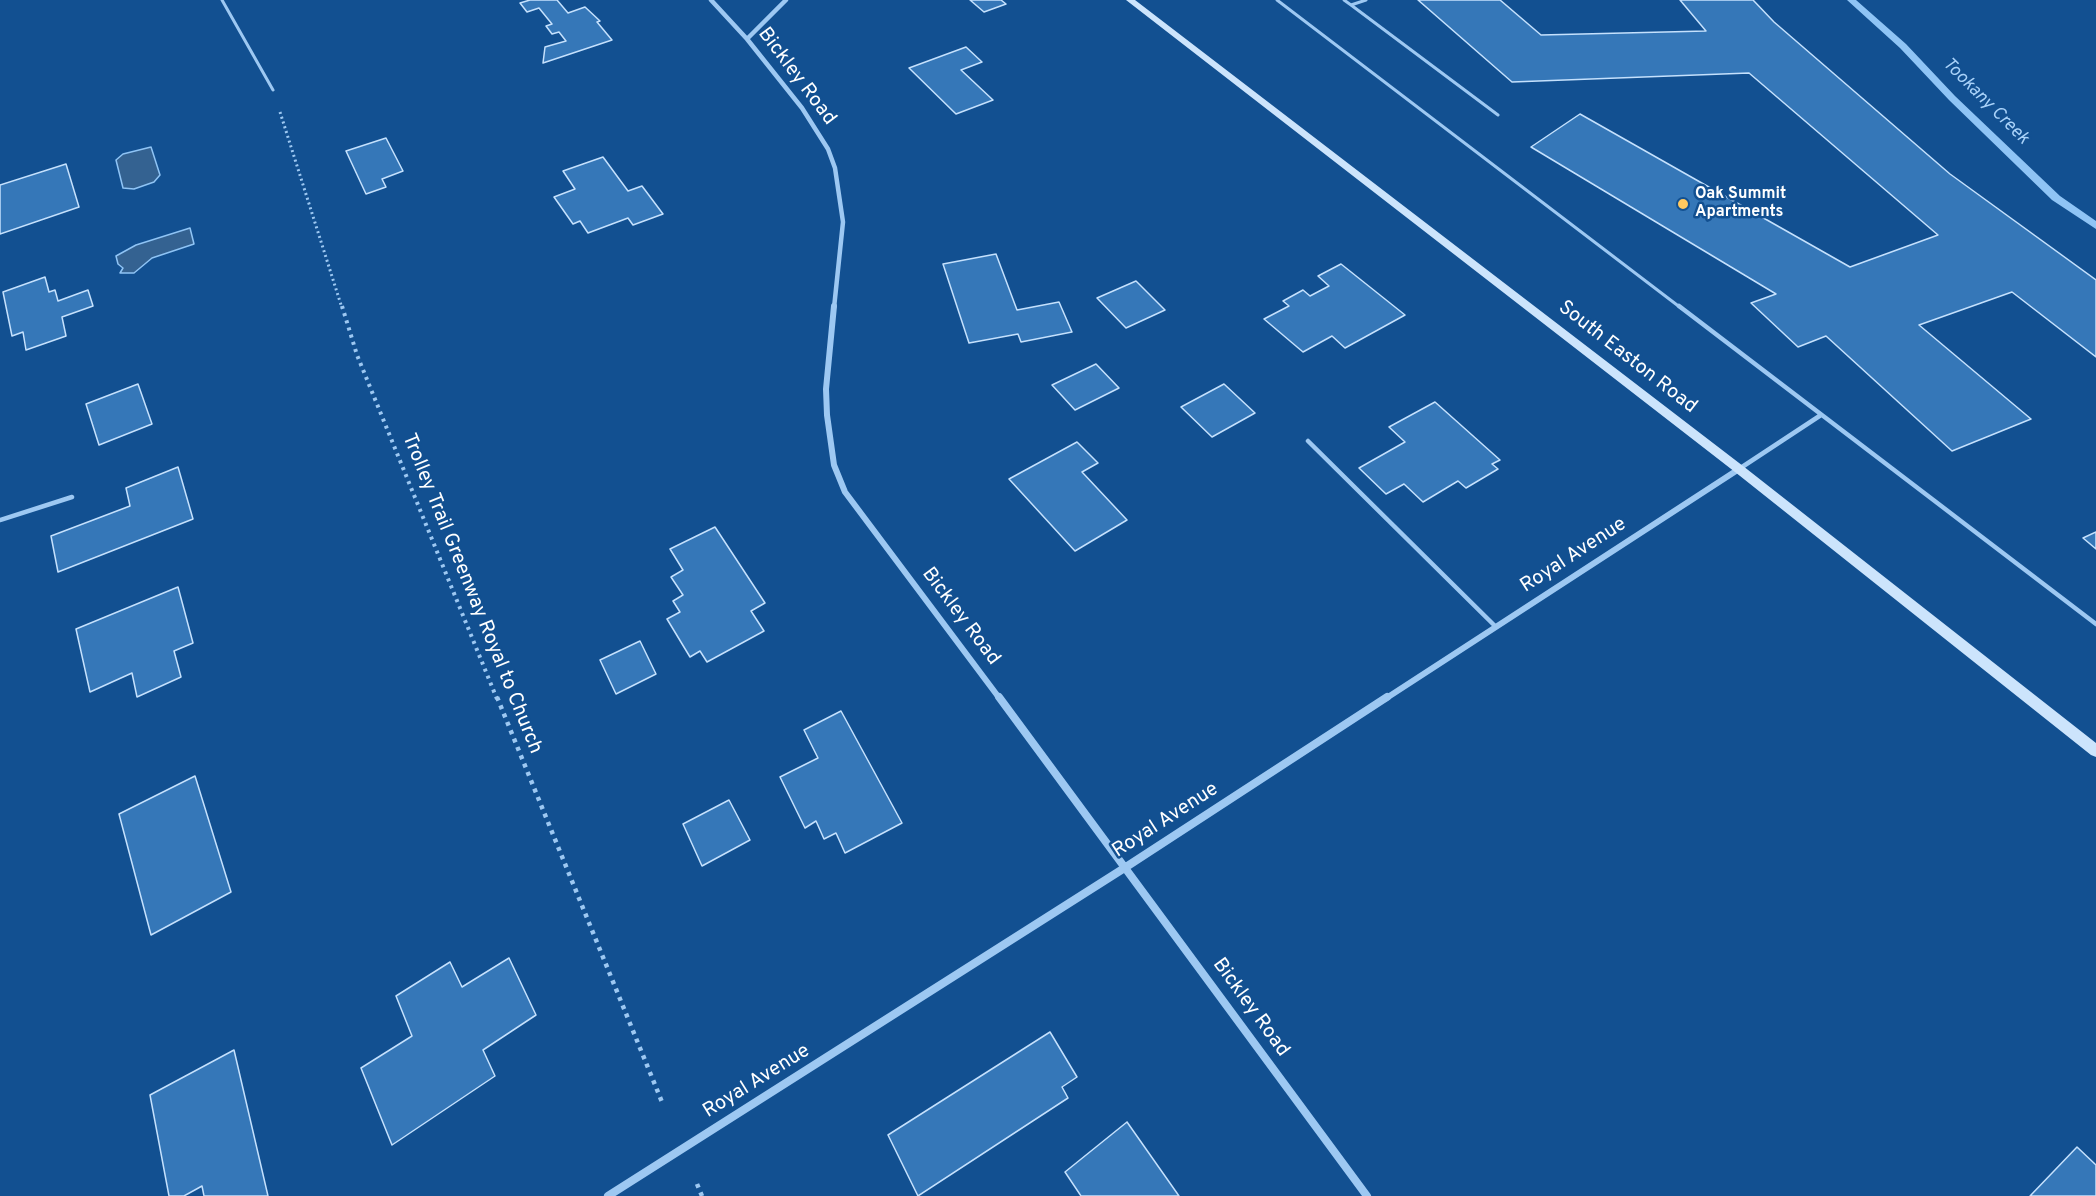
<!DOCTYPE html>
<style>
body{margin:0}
canvas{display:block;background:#125091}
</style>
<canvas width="2096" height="1196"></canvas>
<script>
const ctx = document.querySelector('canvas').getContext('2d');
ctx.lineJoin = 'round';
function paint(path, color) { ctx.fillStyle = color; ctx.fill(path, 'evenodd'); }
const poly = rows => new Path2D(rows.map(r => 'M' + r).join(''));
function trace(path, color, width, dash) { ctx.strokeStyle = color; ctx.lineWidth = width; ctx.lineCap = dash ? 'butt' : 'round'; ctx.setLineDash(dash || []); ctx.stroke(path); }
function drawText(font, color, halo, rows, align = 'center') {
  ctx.font = font + ' Overpass,sans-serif'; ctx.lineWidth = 5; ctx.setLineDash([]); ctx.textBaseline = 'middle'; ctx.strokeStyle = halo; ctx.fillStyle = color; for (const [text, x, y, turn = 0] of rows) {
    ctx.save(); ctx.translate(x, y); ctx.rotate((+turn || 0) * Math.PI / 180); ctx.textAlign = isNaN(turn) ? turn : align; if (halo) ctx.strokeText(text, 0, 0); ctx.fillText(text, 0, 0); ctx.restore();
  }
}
const water = poly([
 [151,147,160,175,154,182,134,189,123,188,116,160,123,154,151,147],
 [190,228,194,244,152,258,134,273,120,273,123,268,118,264,116,256,136,245,190,228]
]);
paint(water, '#346291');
trace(water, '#8fc4f5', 1.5);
paint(poly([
 [1847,0,1856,0,1906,44,1955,96,2060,196,2096,221,2096,229,2052,200,1949,100,1900,48,1847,0]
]), '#8fc4f5');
const building = poly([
 [530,0,557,0,568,13,585,7,600,21,597,22,612,40,543,63,545,47,566,41,559,32,552,34,546,26,552,24,539,8,527,12,520,3,530,0],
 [970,0,1001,0,1006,4,984,12,970,0],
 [1418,0,1500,0,1541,35,1706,31,1680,0,1753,0,1774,22,1950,174,2096,280,2096,357,2012,292,1919,325,2031,419,1952,451,1826,336,1798,347,1751,303,1776,294,1531,147,1580,114,1850,267,1938,235,1749,73,1512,82,1418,0],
 [966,47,982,62,961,70,993,100,956,114,909,68,966,47],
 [386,138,403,171,382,179,386,187,366,194,346,151,386,138],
 [603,157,628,191,642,186,663,214,633,225,628,218,588,233,580,221,573,224,554,197,575,189,563,171,603,157],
 [66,164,79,207,0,234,0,185,66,164],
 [996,254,1017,310,1059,302,1072,332,1021,342,1018,334,969,343,943,264,996,254],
 [1341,264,1405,315,1345,348,1332,336,1303,352,1264,319,1289,306,1283,301,1303,290,1310,296,1329,286,1318,276,1341,264],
 [45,277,49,292,55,290,58,301,88,290,93,306,62,317,66,336,26,350,23,332,12,336,3,292,45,277],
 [1136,281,1165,310,1126,328,1097,298,1136,281],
 [1096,364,1119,388,1075,410,1052,385,1096,364],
 [138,384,152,424,99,445,86,404,138,384],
 [1224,384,1255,413,1212,437,1181,407,1224,384],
 [1435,402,1500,460,1492,464,1498,469,1466,488,1458,481,1423,502,1404,484,1386,494,1359,468,1405,442,1389,427,1435,402],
 [1077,442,1098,463,1082,472,1127,520,1075,551,1009,479,1077,442],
 [178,467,193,519,58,572,51,536,130,506,126,488,178,467],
 [715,527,765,603,751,611,764,631,707,662,700,651,690,657,667,619,680,612,673,601,683,595,671,577,683,570,670,549,715,527],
 [2096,532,2096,549,2083,538,2096,532],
 [178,587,193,643,174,651,181,677,137,697,132,673,90,692,76,629,178,587],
 [640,641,656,674,616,694,600,660,640,641],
 [841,711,902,823,845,853,836,833,824,839,816,821,805,828,780,777,818,758,804,730,841,711],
 [195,776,231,892,151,935,119,814,195,776],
 [729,800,750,840,702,866,683,824,729,800],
 [509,958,536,1015,483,1050,495,1076,392,1145,361,1068,412,1036,396,996,450,962,462,987,509,958],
 [1050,1032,1077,1077,1062,1087,1068,1098,918,1196,888,1135,1050,1032],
 [234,1050,268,1196,204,1196,202,1186,184,1196,169,1196,150,1095,234,1050],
 [1127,1122,1179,1196,1081,1196,1065,1172,1127,1122],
 [2077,1147,2096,1165,2096,1196,2030,1196,2077,1147]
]);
paint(building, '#3577b8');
trace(building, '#c5e1fd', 1.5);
trace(poly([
 [280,112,342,308]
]), '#9dc8f2', 3, [2, 3]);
trace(poly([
 [342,306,357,355,497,699]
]), '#9dc8f2', 4, [3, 4.5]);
trace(poly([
 [497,697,662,1102],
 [697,1184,702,1196]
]), '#9dc8f2', 4.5, [4, 5]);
trace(poly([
 [222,0,273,90],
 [1277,0,1681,308],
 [1344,0,1351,5,1366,0],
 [1351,5,1498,115]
]), '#9dc8f2', 3);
trace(poly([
 [1679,306,2096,624],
 [1308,441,1496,627],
 [1739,469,1821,415],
 [0,520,72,497]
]), '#9dc8f2', 4.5);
trace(poly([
 [711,0,747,39,802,108,828,149,835,168,843,222,834,308],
 [747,39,786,0]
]), '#9dc8f2', 4.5);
trace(poly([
 [834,306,826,389,827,415,834,465,845,492,1000,699],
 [1385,699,1739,469]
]), '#9dc8f2', 6);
trace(poly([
 [999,697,1367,1196],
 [608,1196,1126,867,1387,697]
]), '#9dc8f2', 8);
paint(poly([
 [1126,0,1135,0,1743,466,2096,743,2096,757,2091,755,1735,472,1126,0]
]), '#cce4fc');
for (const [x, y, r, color] of [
 [1683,204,6,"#ffc85f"]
]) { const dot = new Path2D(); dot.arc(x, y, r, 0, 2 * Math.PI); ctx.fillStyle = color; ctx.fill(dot); trace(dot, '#125091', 2); }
drawText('bold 16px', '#fff', '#125091', [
 ["Oak Summit",1695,195],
 ["Apartments",1695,213]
], 'left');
drawText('italic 18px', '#a9d2f9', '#125091', [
 ["Tookany Creek",1985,102,45]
]);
drawText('20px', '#fff', '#125091', [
 ["Bickley Road",796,77,53],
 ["South Easton Road",1627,358,38],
 ["Royal Avenue",1574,556,-33],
 ["Trolley Trail Greenway Royal to Church",471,594,68],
 ["Bickley Road",960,617,53],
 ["Royal Avenue",1166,821,-33],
 ["Bickley Road",1250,1008,54],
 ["Royal Avenue",757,1082,-32]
]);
</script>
